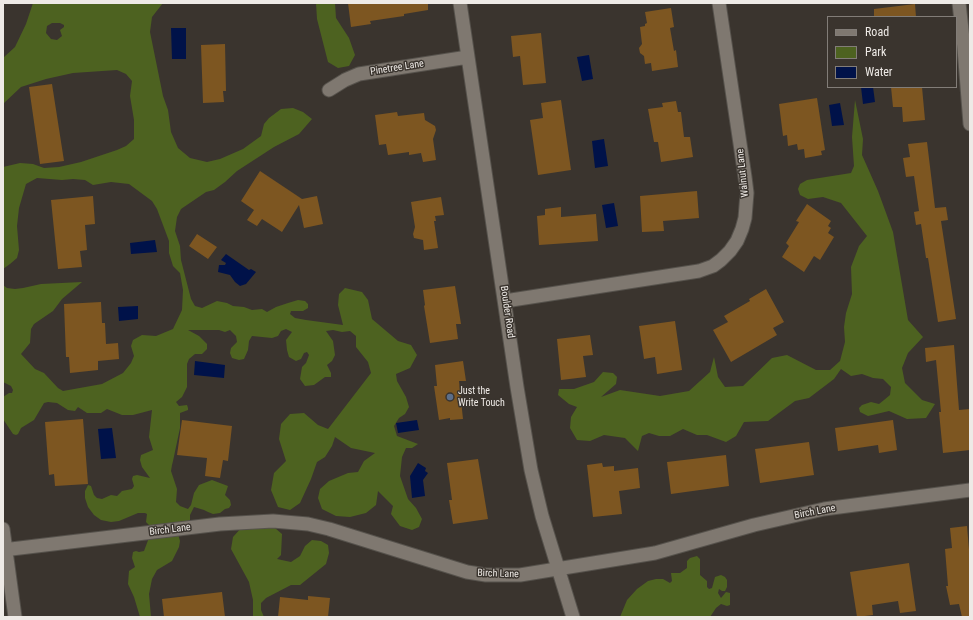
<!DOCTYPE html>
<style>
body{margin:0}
#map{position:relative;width:973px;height:620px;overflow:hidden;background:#3a342e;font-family:"Roboto Condensed",sans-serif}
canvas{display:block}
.frame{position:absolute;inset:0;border:4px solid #eeeae6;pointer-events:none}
.legend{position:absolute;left:827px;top:16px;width:130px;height:72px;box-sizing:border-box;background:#3a342e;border:1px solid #827d78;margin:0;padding:5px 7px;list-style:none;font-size:12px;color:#eeeae6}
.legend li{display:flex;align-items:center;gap:8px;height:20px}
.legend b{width:20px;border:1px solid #827d78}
</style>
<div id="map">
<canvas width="973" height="620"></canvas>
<div class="frame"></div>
<ul class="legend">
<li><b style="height:5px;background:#7f7870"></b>Road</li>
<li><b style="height:11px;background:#4d6220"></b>Park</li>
<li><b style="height:11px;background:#001249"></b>Water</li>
</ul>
</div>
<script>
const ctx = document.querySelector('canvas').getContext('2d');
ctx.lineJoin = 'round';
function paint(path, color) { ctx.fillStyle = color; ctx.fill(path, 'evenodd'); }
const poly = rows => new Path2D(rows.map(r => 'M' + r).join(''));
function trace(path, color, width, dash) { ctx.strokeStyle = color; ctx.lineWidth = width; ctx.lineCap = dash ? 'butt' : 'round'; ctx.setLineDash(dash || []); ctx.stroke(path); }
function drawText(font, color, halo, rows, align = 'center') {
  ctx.font = font + ' "Roboto Condensed",sans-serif'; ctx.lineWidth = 3; ctx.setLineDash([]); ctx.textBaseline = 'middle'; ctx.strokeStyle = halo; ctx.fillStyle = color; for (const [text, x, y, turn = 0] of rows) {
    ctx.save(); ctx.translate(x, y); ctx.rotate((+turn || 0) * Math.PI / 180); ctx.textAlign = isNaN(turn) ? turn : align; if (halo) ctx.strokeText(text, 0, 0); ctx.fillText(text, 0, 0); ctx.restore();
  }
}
paint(poly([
 [33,3,163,3,152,17,150,32,163,96,168,110,171,132,178,148,190,158,207,162,220,159,243,149,261,136,264,124,269,118,281,109,293,108,303,112,312,119,299,134,274,147,237,171,225,182,214,190,206,192,181,209,177,217,175,231,180,246,181,260,191,299,195,306,202,308,217,301,227,303,233,306,244,307,252,310,262,309,267,312,276,307,288,303,298,300,305,301,308,304,308,308,303,311,291,311,290,314,295,318,306,320,343,325,338,305,339,294,345,288,362,292,368,300,372,319,398,341,411,345,417,355,410,368,396,374,397,381,406,397,409,407,405,414,399,418,394,426,397,436,418,444,412,448,406,448,402,457,400,476,408,499,416,508,422,519,419,527,412,530,400,526,391,514,393,506,378,491,376,505,366,513,350,517,336,516,322,509,318,498,320,489,329,481,348,473,358,472,364,461,375,453,351,448,335,437,332,446,325,457,317,462,311,479,300,503,290,510,278,507,271,490,274,473,286,461,279,439,281,424,290,414,304,413,318,425,328,429,371,373,368,362,356,347,356,336,350,331,342,332,333,330,326,331,333,341,335,355,332,361,327,365,331,373,331,377,325,377,314,385,305,386,300,379,302,367,306,363,309,355,307,352,304,353,301,359,296,361,289,357,287,350,286,340,292,332,286,329,281,331,278,336,272,338,252,336,249,341,248,350,244,359,239,360,232,358,230,353,231,348,237,342,236,336,230,330,225,332,219,330,188,330,199,336,207,344,207,349,202,354,195,354,189,359,187,364,187,387,182,397,176,402,179,406,187,405,188,408,188,410,180,413,180,428,173,461,172,465,171,471,177,489,176,502,180,506,188,509,191,505,194,493,199,485,212,480,228,486,225,495,230,500,231,505,229,508,225,509,220,513,213,514,208,512,204,510,194,507,190,515,190,520,178,534,180,541,179,547,172,561,157,570,152,579,149,594,151,617,140,617,134,597,128,584,129,571,135,567,132,558,133,552,136,551,139,552,144,551,150,535,151,527,146,522,147,514,145,513,138,513,119,521,111,522,101,520,94,515,88,507,85,498,85,491,88,485,91,486,94,495,97,498,102,499,111,495,117,496,122,491,132,489,134,486,132,479,133,476,137,475,150,478,142,467,140,460,141,455,153,450,149,437,152,410,133,415,122,415,107,409,101,413,87,413,78,407,75,411,68,410,57,403,48,402,44,403,34,420,21,428,18,434,16,435,13,434,3,419,3,397,9,393,12,393,13,390,11,386,3,382,3,285,7,288,15,289,23,288,41,284,82,282,62,299,53,311,34,324,31,329,30,343,21,354,35,369,44,373,58,388,63,391,102,384,123,373,131,363,134,356,131,346,133,340,142,335,156,336,173,329,182,310,183,290,180,273,173,266,169,253,169,241,157,209,152,201,129,184,111,182,93,185,85,180,73,179,62,180,37,178,26,184,19,208,17,226,19,250,17,258,10,264,3,269,3,167,20,163,33,164,44,168,59,167,81,162,117,150,126,146,134,139,134,120,130,96,132,81,126,74,117,70,73,73,46,79,21,87,3,104,3,58,15,47,26,24],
 [52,23,60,23,64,25,64,27,60,30,62,36,57,40,51,39,46,33,47,26],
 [316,3,335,3,336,18,349,38,355,55,349,66,338,68,328,62,317,19],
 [855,100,863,139,862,155,878,191,893,232,908,320,923,337,908,353,902,368,905,383,922,400,935,404,926,418,907,419,889,411,868,416,860,412,859,408,862,405,871,402,879,404,884,400,890,395,891,387,883,379,873,378,862,374,851,376,841,369,834,379,809,398,795,401,768,421,744,422,736,436,726,442,707,435,697,435,683,429,670,436,659,436,649,433,642,436,638,451,625,438,604,435,590,441,577,440,570,428,571,417,577,407,569,404,558,395,559,389,574,389,594,382,603,372,613,373,617,377,616,384,601,397,620,390,660,396,689,391,710,372,714,357,718,377,725,387,743,386,772,358,787,355,816,370,830,370,840,361,845,342,844,327,846,313,852,294,851,267,859,246,867,236,841,203,823,197,808,199,800,195,798,189,800,184,807,180,851,173,854,166,852,137],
 [260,525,275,528,282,534,281,555,277,559,291,562,300,556,305,546,312,540,321,541,328,545,329,553,326,564,300,585,291,585,266,598,261,603,261,610,264,617,253,617,253,600,249,582,231,549,233,537,242,527],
 [697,556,700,559,700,575,707,581,707,587,709,589,712,588,715,577,721,575,725,577,727,580,727,587,725,591,722,591,719,589,718,593,721,598,726,592,730,593,730,605,727,606,721,604,716,608,710,617,620,617,627,600,637,589,648,581,656,579,663,579,670,583,672,581,671,573,680,573,687,568,687,561,690,558]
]), '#4d6220');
paint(poly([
 [171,28,186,28,186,59,172,59],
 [589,55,593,79,582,81,577,57],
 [861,87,873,87,875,102,863,104],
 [840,103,844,125,832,126,829,105],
 [604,139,608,166,595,168,592,141],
 [614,203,618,226,606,228,602,205],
 [155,240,157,252,131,254,130,243],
 [226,254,249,270,251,269,256,272,246,284,240,286,235,282,230,275,218,272,219,265,225,265,226,263,221,260],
 [138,306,138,319,119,321,118,307],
 [195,361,225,365,224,378,194,375],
 [417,420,419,430,398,433,396,423],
 [112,428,116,458,101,459,98,429],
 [418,463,426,468,425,471,428,473,423,480,425,496,412,498,410,476]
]), '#001249');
paint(poly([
 [348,3,428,3,428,10,404,14,404,16,370,21,371,24,351,27],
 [915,4,916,17,874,17,874,9],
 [671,8,674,27,670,28,674,51,676,50,678,67,652,71,651,63,645,64,644,56,640,53,639,48,642,44,640,27,645,26,645,24,647,23,645,12],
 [541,33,546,83,523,85,520,56,513,57,511,36],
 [225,44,226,91,223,91,224,102,203,103,201,45],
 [52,84,64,161,40,164,29,87],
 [891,87,922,87,925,120,903,122,902,107,893,107],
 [817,98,825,150,821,151,822,155,805,158,804,149,798,150,797,144,788,146,787,135,783,136,779,104],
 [561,100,571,170,538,175,530,120,543,118,541,103],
 [676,101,678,112,681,112,684,137,690,137,693,157,661,162,658,142,654,142,648,109,663,107,662,103],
 [397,112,398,116,424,113,425,120,435,126,436,130,433,139,436,160,423,162,421,153,409,155,409,152,388,155,386,144,379,145,375,115],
 [927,142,935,208,946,207,948,220,941,221,956,319,938,322,928,258,926,258,921,224,916,225,914,212,919,211,914,176,906,177,903,158,910,157,908,144],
 [260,171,302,199,317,196,323,224,304,228,299,205,282,232,262,219,257,226,247,220,254,210,241,201],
 [697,191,699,218,663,221,664,231,642,232,640,196],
 [93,196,95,224,85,225,87,250,80,251,82,267,58,269,51,200],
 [441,197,444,215,435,216,436,221,434,221,438,248,424,250,423,240,414,238,413,234,415,227,411,202],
 [807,204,831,221,828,226,831,228,828,233,834,237,820,260,814,256,804,272,782,257,789,246,786,243,799,222,796,221],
 [561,207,561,217,596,214,598,241,539,245,537,216,545,215,545,209],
 [197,234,217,247,208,259,189,246],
 [455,286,461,324,456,324,458,339,430,343,424,306,425,305,423,290],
 [766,289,784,322,773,328,777,335,731,362,713,330,728,322,724,316,750,301,749,299],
 [101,302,102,323,105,323,106,344,118,343,119,359,98,361,98,370,70,373,69,357,66,357,64,304],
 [675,321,682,370,657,374,655,357,644,359,639,326],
 [590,335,593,355,583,356,586,377,561,380,557,339],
 [954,345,959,410,970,409,970,450,943,453,939,412,941,412,936,360,926,362,925,348],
 [463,361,466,381,459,381,463,419,450,420,450,418,439,420,434,386,437,386,435,365],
 [83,419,88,484,55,486,54,474,49,475,45,422],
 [182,420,232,426,228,461,223,460,220,478,205,476,207,458,177,455],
 [893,420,897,450,879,453,878,445,838,451,835,428],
 [809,442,814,475,760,483,755,449],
 [726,455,729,486,671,494,667,462],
 [478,459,488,519,453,524,449,500,452,500,447,463],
 [602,463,603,467,614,466,614,471,638,468,640,488,619,491,622,514,593,517,587,465],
 [967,526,970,561,970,617,962,617,959,604,950,605,946,586,948,586,945,549,952,548,950,528],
 [909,563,916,611,900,613,898,601,872,605,873,615,857,617,850,572],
 [222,592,225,617,164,617,162,599],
 [308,596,330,598,328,617,278,617,280,597,308,600]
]), '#7d5621');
const street = poly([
 [460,3,517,387,531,470,542,516,573,617],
 [959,3,964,48,970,124],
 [329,90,345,80,359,74,468,57],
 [505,301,699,271,713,266,721,260,730,251,737,241,742,229,745,218,747,193,745,177,719,3],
 [3,529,15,617],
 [3,550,220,524,273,521,308,524,329,529,467,572,486,575,520,575,655,553,754,525,824,509,970,490]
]);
trace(street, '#56524c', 15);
trace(street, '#7f7870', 13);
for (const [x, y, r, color] of [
 [450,397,4,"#5c6f8a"]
]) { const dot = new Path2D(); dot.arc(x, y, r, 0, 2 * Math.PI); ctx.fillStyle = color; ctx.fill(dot); trace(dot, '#3a342e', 1.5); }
drawText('10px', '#eeeae6', '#3a342e', [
 ["Pinetree Lane",397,68,-9],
 ["Walnut Lane",743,173,-96],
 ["Boulder Road",507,312,82],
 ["Birch Lane",815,512,-11],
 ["Birch Lane",170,530,-7],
 ["Birch Lane",498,574,2]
]);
drawText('10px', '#eeeae6', '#3a342e', [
 ["Just the",458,391],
 ["Write Touch",458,403]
], 'left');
</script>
